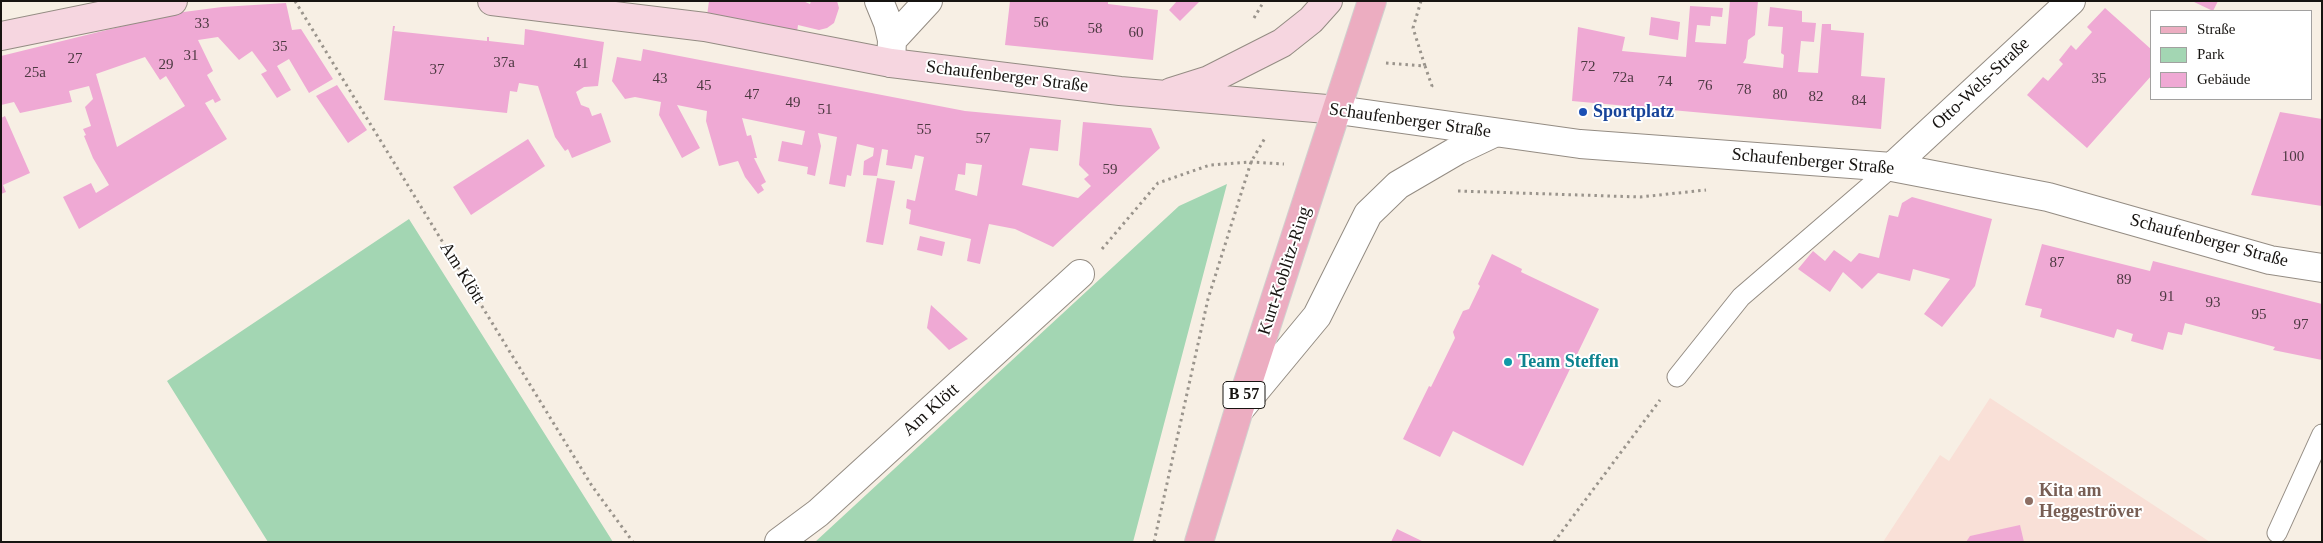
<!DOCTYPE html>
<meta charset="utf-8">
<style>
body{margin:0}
#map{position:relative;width:2323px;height:543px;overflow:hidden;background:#f7efe4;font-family:Georgia,serif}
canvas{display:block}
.frame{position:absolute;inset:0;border:2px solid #171411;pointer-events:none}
.legend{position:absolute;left:2150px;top:10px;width:162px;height:90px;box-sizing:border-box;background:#fff;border:1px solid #a2a1a0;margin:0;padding:6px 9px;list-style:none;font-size:15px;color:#171411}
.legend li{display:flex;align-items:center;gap:10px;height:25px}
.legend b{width:25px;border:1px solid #a2a1a0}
</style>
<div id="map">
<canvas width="2323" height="543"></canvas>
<div class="frame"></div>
<ul class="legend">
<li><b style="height:6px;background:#ecadc1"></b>Straße</li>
<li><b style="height:14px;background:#a3d6b3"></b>Park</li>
<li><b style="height:14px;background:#efa9d4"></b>Gebäude</li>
</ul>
</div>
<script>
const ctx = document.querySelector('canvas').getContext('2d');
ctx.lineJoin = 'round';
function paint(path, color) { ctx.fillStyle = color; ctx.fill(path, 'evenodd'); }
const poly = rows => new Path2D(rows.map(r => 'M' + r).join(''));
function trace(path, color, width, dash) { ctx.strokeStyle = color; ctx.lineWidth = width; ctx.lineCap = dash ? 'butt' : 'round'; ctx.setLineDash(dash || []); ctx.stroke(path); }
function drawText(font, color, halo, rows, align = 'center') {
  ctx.font = font + ' Georgia,serif'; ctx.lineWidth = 4; ctx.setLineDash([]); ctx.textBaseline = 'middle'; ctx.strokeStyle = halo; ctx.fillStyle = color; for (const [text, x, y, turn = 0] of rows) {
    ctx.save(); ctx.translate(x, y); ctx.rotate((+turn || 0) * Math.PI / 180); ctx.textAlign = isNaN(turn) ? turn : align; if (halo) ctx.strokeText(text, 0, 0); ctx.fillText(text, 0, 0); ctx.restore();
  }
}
paint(poly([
 [1990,398,2210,542,1883,542,1940,455,1949,461]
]), '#f9e0d7');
paint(poly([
 [1227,184,1133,542,815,542,1179,206],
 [409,219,613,542,268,542,167,381]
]), '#a3d6b3');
paint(poly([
 [709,1,803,1,810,4,811,1,837,1,839,8,834,23,827,28,819,30,798,25,797,32,707,16],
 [1010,1,1108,1,1108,4,1158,10,1153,60,1005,45],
 [1177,1,1200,1,1180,21,1169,10],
 [1730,1,1758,1,1755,35,1748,40,1746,58,1743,63,1783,68,1784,55,1781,53,1783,27,1768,26,1770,7,1802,11,1802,22,1816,23,1814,42,1801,41,1798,72,1818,73,1822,24,1831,24,1831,30,1864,33,1861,76,1885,78,1881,129,1572,101,1578,27,1625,37,1622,51,1686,57,1690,6,1723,8,1722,17,1711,16,1710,26,1697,25,1695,42,1726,44],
 [2192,1,2218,1,2213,11],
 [286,3,292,30,301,29,333,79,309,93,289,59,277,66,291,90,277,98,261,74,267,71,252,51,239,60,218,37,198,40,213,71,207,75,221,100,215,103,213,99,205,103,227,139,79,229,63,197,91,183,96,193,109,185,93,158,84,136,86,135,83,129,91,126,85,107,93,99,89,86,69,91,72,102,20,113,14,102,1,105,1,56,176,13,222,7],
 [145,57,160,80,166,76,185,106,117,147,96,74],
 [2105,8,2152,50,2152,75,2087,148,2027,95,2043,77,2048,81,2063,64,2059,60,2071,45,2076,50,2092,32,2087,27],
 [1651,17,1680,22,1678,40,1649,35],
 [393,26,395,26,394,31,487,41,487,37,489,37,489,41,524,45,525,29,604,42,598,86,584,87,576,92,581,105,589,108,592,116,601,113,611,142,572,158,568,149,565,151,555,137,538,86,519,83,517,92,510,91,507,113,384,100],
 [643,49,965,111,1061,120,1058,151,1030,148,1022,185,1078,198,1091,186,1084,179,1089,175,1079,165,1083,122,1151,128,1160,148,1053,247,1015,229,989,224,980,264,967,261,971,239,909,224,911,210,906,208,907,199,915,201,924,157,915,155,912,169,886,165,888,150,882,149,877,176,863,175,864,161,873,156,874,148,857,144,851,176,847,175,845,187,829,184,837,137,818,133,821,146,815,176,807,174,808,167,778,161,782,141,802,145,805,131,742,118,747,136,751,135,757,158,754,158,766,182,761,185,764,190,758,194,745,177,738,161,719,166,706,121,707,111,677,105,700,148,682,158,659,115,661,102,635,97,625,99,612,81,617,57,641,61],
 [966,163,982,165,977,196,955,190,958,174,965,175],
 [337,85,367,130,348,143,316,96],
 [2280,112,2322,119,2322,206,2251,195],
 [5,116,30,173,3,185,6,192,1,194,1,118],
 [528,139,545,166,471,215,453,187],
 [877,178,895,181,883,245,866,242],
 [1912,197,1992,219,1975,286,1942,327,1924,314,1950,279,1913,269,1910,281,1878,273,1862,289,1843,272,1830,292,1798,269,1813,251,1825,261,1834,250,1851,262,1859,253,1879,258,1889,215,1898,217,1902,203],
 [920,236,945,242,942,256,917,250],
 [2042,244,2150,271,2153,261,2322,304,2322,360,2273,350,2275,347,2185,323,2182,335,2168,332,2163,350,2131,341,2133,334,2117,329,2114,338,2040,317,2042,309,2025,305],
 [1492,254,1522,269,1521,272,1599,309,1523,466,1453,431,1440,457,1403,439,1429,386,1431,387,1455,338,1453,332,1463,311,1469,309,1480,286,1478,284],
 [931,305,968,339,966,340,949,350,927,328],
 [2020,525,2024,542,1966,542,1970,536],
 [1397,529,1424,542,1391,542]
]), '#efa9d4');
const lane = poly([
 [1677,377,1741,297,1892,167],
 [2277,533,2322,434]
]);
const street = poly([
 [879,1,888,23,892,40,891,63],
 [892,40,928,1],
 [1338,110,1580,144,1892,167,2048,197,2270,260,2322,268],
 [1892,167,2071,1],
 [1240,409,1317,316,1368,214,1398,185,1458,150,1494,133],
 [779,542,818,513,1080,274]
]);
const secondary = poly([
 [492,1,705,27,891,63,1120,91,1338,110],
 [1,36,173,1],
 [1171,92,1209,80,1282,43,1311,20,1328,1]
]);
const primary = poly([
 [1199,542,1239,410,1372,1]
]);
trace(lane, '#948c83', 21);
trace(street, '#948c83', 30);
trace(secondary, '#948c83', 30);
trace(primary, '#d1d0cf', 30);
trace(poly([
 [295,1,592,486,633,542],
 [1421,1,1413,28,1425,66],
 [1254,18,1264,1],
 [1386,63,1425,66,1432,86,1430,89],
 [1458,191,1640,197,1706,190],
 [1102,249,1158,183,1210,165,1251,162,1284,164],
 [1154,542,1208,299,1251,162,1265,138],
 [1554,542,1660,400]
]), '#9a948c', 3, [2.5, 4]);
trace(lane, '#fff', 19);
trace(street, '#fff', 28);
trace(secondary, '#f6d6e0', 28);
trace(primary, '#ecadc1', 28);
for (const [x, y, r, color] of [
 [1583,112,5,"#1a4fb4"],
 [1508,362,5,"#0f9aa8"],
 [2029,501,5,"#8d6e63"]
]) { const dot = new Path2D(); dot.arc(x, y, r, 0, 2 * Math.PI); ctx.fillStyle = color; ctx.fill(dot); trace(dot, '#fff', 2); }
drawText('15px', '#4d3942', null, [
 ["56",1041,23],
 ["33",202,24],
 ["58",1095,29],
 ["60",1136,33],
 ["35",280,47],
 ["31",191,56],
 ["27",75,59],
 ["37a",504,63],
 ["41",581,64],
 ["29",166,65],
 ["72",1588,67],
 ["37",437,70],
 ["25a",35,73],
 ["72a",1623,78],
 ["43",660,79],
 ["35",2099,79],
 ["74",1665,82],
 ["45",704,86],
 ["76",1705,86],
 ["78",1744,90],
 ["47",752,95],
 ["80",1780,95],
 ["82",1816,97],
 ["84",1859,101],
 ["49",793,103],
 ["51",825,110],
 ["55",924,130],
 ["57",983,139],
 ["100",2293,157],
 ["59",1110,170],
 ["87",2057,263],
 ["89",2124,280],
 ["91",2167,297],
 ["93",2213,303],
 ["95",2259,315],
 ["97",2301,325]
]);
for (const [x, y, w] of [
 [1244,395,42]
]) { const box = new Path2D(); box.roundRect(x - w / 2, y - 13.5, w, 27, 4); ctx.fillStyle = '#fff'; ctx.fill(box); trace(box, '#171411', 1); }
drawText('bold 16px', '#171411', null, [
 ["B 57",1244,395]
]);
drawText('18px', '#171411', '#fff', [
 ["Schaufenberger Straße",1007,77,7],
 ["Otto-Wels-Straße",1981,84,-43],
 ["Schaufenberger Straße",1410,121,8],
 ["Schaufenberger Straße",1813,162,5],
 ["Schaufenberger Straße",2209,241,15],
 ["Kurt-Koblitz-Ring",1285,271,-72],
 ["Am Klött",462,273,58],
 ["Am Klött",931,410,-42]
]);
drawText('bold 18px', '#164399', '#fff', [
 ["Sportplatz",1593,112]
], 'left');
drawText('bold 18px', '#0d838f', '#fff', [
 ["Team Steffen",1518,362]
], 'left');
drawText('bold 18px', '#785e54', '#fff', [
 ["Kita am",2039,491],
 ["Heggeströver",2039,512]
], 'left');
</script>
